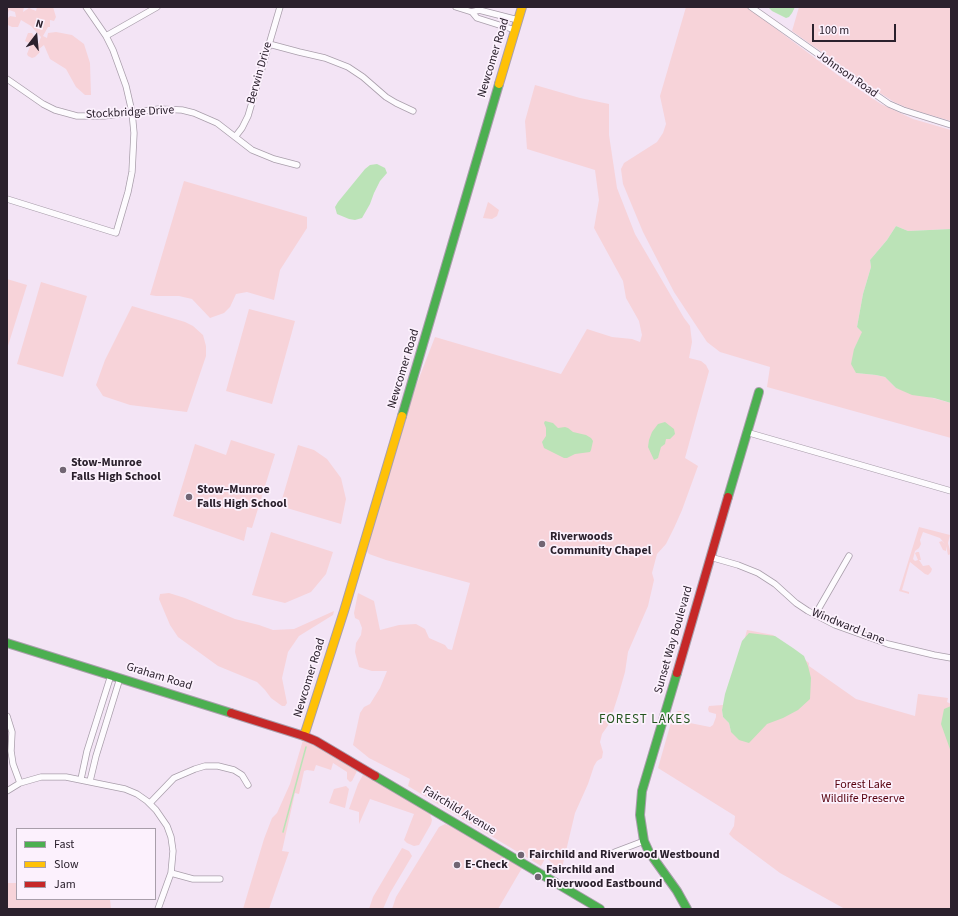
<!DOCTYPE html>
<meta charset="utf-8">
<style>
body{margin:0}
#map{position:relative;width:958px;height:916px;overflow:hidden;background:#f3e4f5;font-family:"Source Sans 3",sans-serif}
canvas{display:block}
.frame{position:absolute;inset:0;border:8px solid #2b212d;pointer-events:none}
.legend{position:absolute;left:16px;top:828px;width:140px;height:72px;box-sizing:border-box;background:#fcf1fd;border:1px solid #a89eaa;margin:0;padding:5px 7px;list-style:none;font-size:12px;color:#2b212d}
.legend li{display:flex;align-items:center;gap:8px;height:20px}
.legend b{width:20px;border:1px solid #a89eaa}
.north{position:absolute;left:16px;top:16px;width:40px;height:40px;-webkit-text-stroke:3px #fcf1fd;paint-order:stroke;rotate:16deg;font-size:11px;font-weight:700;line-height:16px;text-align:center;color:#2b212d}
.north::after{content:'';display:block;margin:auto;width:14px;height:18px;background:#2b212d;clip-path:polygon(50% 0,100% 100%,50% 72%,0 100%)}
.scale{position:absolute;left:812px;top:24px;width:84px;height:18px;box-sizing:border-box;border:2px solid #2b212d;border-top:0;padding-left:5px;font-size:12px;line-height:14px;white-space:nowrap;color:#2b212d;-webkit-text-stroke:3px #fcf1fd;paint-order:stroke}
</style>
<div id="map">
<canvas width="958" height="916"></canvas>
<div class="frame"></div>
<ul class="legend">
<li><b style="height:5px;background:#4caf50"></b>Fast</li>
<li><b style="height:5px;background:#ffc107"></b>Slow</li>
<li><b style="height:5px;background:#c62828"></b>Jam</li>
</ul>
<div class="north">N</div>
<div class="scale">100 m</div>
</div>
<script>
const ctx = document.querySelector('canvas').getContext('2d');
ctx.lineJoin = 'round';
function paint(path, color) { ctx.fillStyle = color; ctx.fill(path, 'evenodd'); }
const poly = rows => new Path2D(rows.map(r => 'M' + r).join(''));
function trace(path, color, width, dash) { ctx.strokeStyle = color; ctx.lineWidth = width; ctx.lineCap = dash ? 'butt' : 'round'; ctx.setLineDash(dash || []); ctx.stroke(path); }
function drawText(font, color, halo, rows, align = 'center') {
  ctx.font = font + ' "Source Sans 3",sans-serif'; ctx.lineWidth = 3.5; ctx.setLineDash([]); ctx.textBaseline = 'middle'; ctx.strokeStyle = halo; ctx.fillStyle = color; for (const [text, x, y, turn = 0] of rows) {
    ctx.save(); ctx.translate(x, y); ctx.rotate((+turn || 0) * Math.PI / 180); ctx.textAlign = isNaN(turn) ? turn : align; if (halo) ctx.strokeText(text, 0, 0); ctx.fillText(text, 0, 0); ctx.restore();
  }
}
paint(poly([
 [7,7,24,7,23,12,29,8,36,11,37,7,53,7,56,17,54,21,50,20,50,27,48,27,43,36,47,38,48,33,56,32,72,35,84,44,90,63,91,95,85,95,76,87,66,69,50,59,44,45,39,49,40,52,35,57,32,58,28,56,27,54,31,44,25,41,28,33,32,33,35,38,33,45,38,45,41,37,31,26,21,20,18,27,12,27,8,25,7,19,10,16,16,17,15,12,9,10,7,16],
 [686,7,747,7,839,76,881,104,913,119,951,130,951,229,908,231,896,226,887,240,870,260,871,267,863,294,857,327,863,332,854,349,856,373,876,375,885,377,896,388,951,403,951,438,767,387,770,367,720,352,707,342,674,292,643,232,623,184,621,169,624,163,657,142,663,133,666,124,660,96],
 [799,7,951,7,951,121,910,109,894,102,874,89,792,31],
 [535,85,580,98,609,104,609,135,617,188,635,234,684,318,690,326,692,342,689,358,701,361,706,365,709,371,685,458,698,466,682,510,674,528,666,544,657,554,652,573,654,580,648,606,628,652,625,672,619,693,609,724,602,734,600,742,603,752,602,758,597,761,594,766,588,784,575,813,561,872,546,857,541,866,408,786,410,779,369,758,353,745,360,713,364,707,370,704,380,688,387,671,372,671,359,667,355,652,356,643,361,635,362,628,359,620,355,618,354,613,358,593,374,601,380,630,399,625,416,624,425,629,429,638,445,645,448,649,452,650,470,583,386,560,369,554,366,550,416,386,435,337,561,374,587,329,612,337,632,339,640,342,642,335,639,321,626,298,623,281,594,228,599,200,595,170,527,149,525,121],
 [184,181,307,217,307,228,280,270,274,300,247,292,236,294,230,307,224,313,210,318,192,299,179,296,156,296,150,295],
 [488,202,491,204,499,210,497,216,492,219,483,218],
 [7,279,27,285,7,349],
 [41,282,87,296,63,377,17,364],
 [132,306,185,322,193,326,203,335,206,346,206,356,187,412,130,405,103,396,96,385,105,360],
 [249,309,295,321,272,404,226,391],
 [231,440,275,454,252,528,247,527,244,541,173,516,195,444,226,455],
 [298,445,314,450,327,459,341,478,346,499,341,524,280,506],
 [919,527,950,535,948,543,951,554,948,555,946,546,946,551,943,550,939,542,942,541,945,544,940,538,923,532,920,540,921,544,919,548,915,551,913,559,915,561,918,560,915,553,917,552,919,552,921,560,919,560,923,566,929,565,932,569,931,572,928,575,925,574,910,562,902,590,909,592,909,594,899,591],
 [271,532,333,552,326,574,311,592,285,603,252,595],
 [169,593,185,598,235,619,259,625,273,630,294,629,334,611,333,615,299,636,288,652,282,678,287,703,285,706,282,706,271,698,265,690,257,682,218,666,178,637,170,625,159,599,160,594],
 [747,630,773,635,809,663,809,666,856,699,915,716,918,694,948,698,947,702,951,704,951,909,845,909,780,873,733,838,729,834,734,826,735,816,658,768,672,719,675,719,675,714,678,711,683,711,685,713,686,719,690,723,710,727,713,725,716,717,716,714,709,712,708,709,709,706,723,705,722,710,723,717,729,723,731,732,739,732,724,715],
 [303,740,337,757,357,769,357,771,352,781,350,782,347,779,347,772,333,763,331,770,316,765,314,771,307,770,304,771,299,794,295,793,282,851,289,852,269,909,243,909,264,839,272,818,277,813,290,784],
 [364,773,403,796,430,814,432,820,431,824,419,845,414,846,407,843,404,840,414,814,370,799,359,824,359,812,349,809,358,784],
 [346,786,349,789,345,808,329,803,334,789],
 [445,824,450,826,522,868,498,909,392,909,396,897,439,827],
 [402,848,409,851,412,856,390,893,383,909,369,909,373,897],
 [7,883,17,883,17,899,110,899,111,909,7,909]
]), '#f7d3d9');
paint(poly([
 [768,7,795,7,792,13,789,17,786,18,772,11],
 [377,164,385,168,387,173,380,181,374,193,370,204,362,218,355,220,349,219,337,214,335,207,338,202,365,169,370,165],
 [896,226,908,231,951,229,951,403,934,398,912,395,896,388,885,377,876,375,856,373,851,364,854,349,862,332,857,327,863,294,871,267,870,260,887,240],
 [545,421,553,423,558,428,565,427,568,428,573,432,586,435,591,438,593,441,591,450,590,452,575,454,567,458,564,458,544,448,542,442,546,436,546,428,544,423],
 [665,422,674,429,675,434,670,439,666,439,665,444,661,447,658,458,654,460,648,447,649,440,652,432,658,424],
 [749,633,775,636,793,648,804,656,808,666,811,678,810,699,798,710,783,718,767,724,749,743,739,740,731,732,729,723,723,717,722,710,725,694,742,641],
 [951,706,951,752,941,724,944,709]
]), '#bbe3b7');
trace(poly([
 [283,832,306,747]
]), '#bbe3b7', 1.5);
const street = poly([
 [456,7,472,12,479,10,518,20],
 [751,7,889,104,903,110,951,125],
 [472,12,477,18,515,30],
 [106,36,157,7],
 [269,44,299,52,325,58,348,67,363,77,386,97,396,103,413,111],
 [7,79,43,104,55,110,77,116,104,116,159,109,182,110,194,113,217,123,252,150,274,159,297,165],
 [235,137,242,128,248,116,280,7],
 [7,199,116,233,128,192,132,172,134,133,132,112,126,86,113,50,106,36,86,7],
 [746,432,951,491],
 [710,557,738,565,758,573,775,584,796,603,808,611,835,625,888,644,934,655,951,658],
 [815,615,849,556],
 [7,716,12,732,11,751,13,764,20,783],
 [81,779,87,751,111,675],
 [90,781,96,756,120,678],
 [7,791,20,783,41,777,66,777,125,789,137,794,147,801,156,810,167,826,171,837,173,851,171,873,158,909],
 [150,803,174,778,195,769,205,766,218,766,234,770,242,775,248,785],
 [615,852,644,841],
 [171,873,193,879,220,879]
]);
const fast = poly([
 [402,416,499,84],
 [728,497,759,392],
 [7,643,231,713],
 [677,673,642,791,640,815,644,841,649,852,677,891,687,909],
 [375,776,600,909]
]);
const slow = poly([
 [499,84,522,7],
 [304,736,344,611,402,416]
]);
const jam = poly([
 [677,673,728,497],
 [231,713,304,736,316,741,375,776]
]);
trace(street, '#a99eab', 7);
trace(fast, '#a99eab', 10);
trace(slow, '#a99eab', 10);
trace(jam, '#a99eab', 10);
trace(street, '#fdfbfe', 5.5);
trace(fast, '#4caf50', 8);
trace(slow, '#ffc107', 8);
trace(jam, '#c62828', 8);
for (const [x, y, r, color] of [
 [63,470,4,"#716573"],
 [189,497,4,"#716573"],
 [542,544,4,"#716573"],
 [521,855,4,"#716573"],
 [457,865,4,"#716573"],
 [538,877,4,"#716573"]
]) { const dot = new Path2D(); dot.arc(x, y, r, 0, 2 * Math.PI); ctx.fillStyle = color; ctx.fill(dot); trace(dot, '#fcf1fd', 1.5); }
drawText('12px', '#2b212d', '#fcf1fd', [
 ["Newcomer Road",494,58,-73],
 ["Berwin Drive",260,73,-74],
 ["Johnson Road",847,75,35],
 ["Stockbridge Drive",130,113,-3],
 ["Newcomer Road",404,369,-73],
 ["Windward Lane",848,627,22],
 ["Sunset Way Boulevard",674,640,-74],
 ["Graham Road",159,677,17],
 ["Newcomer Road",310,678,-73],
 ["Fairchild Avenue",459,811,31]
]);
drawText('bold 12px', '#2b212d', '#fcf1fd', [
 ["Stow-Munroe",71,463],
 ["Falls High School",71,477],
 ["Stow–Munroe",197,490],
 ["Falls High School",197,504],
 ["Riverwoods",550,537],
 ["Community Chapel",550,551],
 ["Fairchild and Riverwood Westbound",529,855],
 ["E-Check",465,865],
 ["Fairchild and",546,870],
 ["Riverwood Eastbound",546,884]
], 'left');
drawText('12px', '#57000d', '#fcf1fd', [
 ["Forest Lake",863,785],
 ["Wildlife Preserve",863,799]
]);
ctx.letterSpacing = '1px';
drawText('13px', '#24551f', '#fcf1fd', [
 ["FOREST LAKES",645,720]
]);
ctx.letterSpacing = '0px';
</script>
